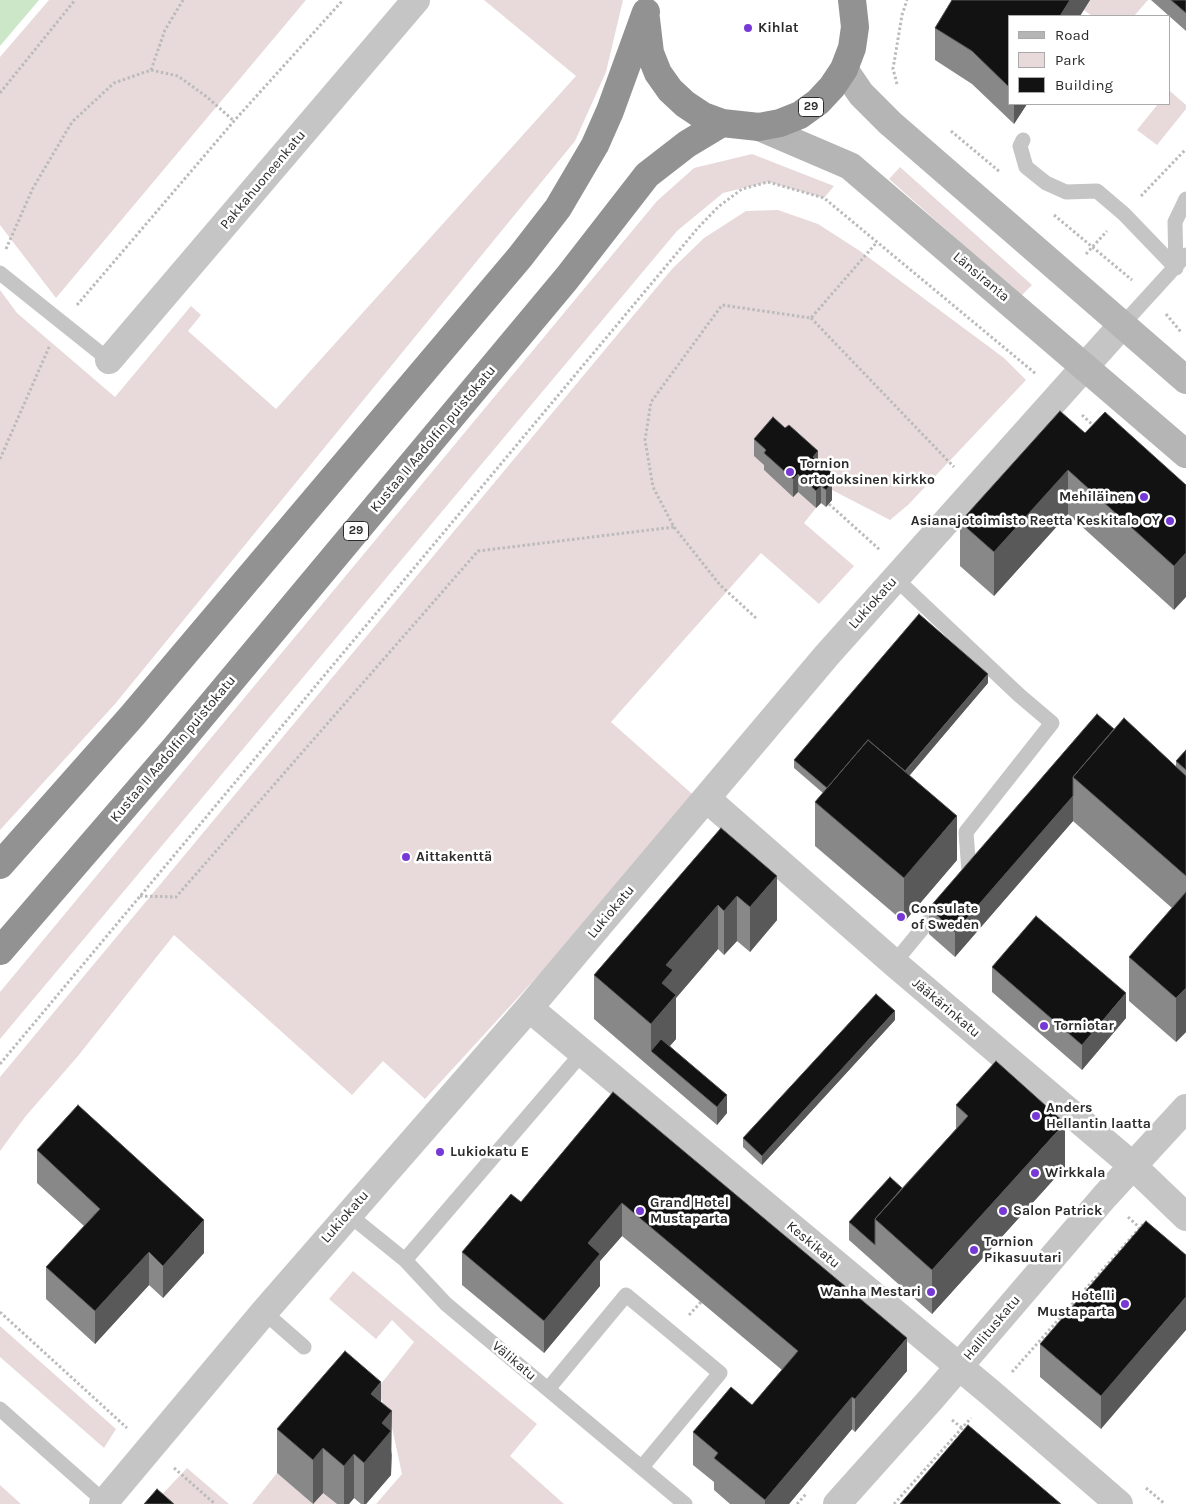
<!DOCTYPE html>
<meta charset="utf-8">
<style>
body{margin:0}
#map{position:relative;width:1186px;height:1504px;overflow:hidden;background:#fff;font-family:Karla,sans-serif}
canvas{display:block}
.legend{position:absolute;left:1008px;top:15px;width:162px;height:90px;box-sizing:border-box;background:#fff;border:1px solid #aaa;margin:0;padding:6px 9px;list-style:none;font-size:15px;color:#2b2b2b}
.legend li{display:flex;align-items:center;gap:10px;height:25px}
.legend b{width:25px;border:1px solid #aaa}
</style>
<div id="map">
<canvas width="1186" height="1504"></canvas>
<ul class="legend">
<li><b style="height:6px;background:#b5b5b5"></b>Road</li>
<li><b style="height:14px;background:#e8dadb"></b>Park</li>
<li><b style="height:14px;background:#121212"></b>Building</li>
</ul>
</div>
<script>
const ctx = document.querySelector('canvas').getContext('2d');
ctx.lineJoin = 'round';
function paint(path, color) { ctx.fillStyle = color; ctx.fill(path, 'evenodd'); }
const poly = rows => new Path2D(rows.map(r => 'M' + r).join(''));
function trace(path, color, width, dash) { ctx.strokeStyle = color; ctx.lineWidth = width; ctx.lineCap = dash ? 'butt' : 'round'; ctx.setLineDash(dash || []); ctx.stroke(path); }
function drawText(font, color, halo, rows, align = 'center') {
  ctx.font = font + ' Karla,sans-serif'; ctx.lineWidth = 5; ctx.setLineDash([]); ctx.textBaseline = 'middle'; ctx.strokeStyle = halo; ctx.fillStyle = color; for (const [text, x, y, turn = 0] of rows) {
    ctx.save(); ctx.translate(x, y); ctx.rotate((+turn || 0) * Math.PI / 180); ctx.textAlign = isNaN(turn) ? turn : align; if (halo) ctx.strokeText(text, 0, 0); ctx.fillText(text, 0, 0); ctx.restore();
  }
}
paint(poly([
 [49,0,306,0,56,298,0,225,0,57],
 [484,0,623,0,606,72,575,141,115,704,0,830,0,290,17,313,115,397,191,306,201,315,188,331,276,409,576,76],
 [1090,0,1148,0,1134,16,1092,16,1084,10],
 [1170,91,1186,105,1186,109,1157,145,1137,130,1158,104,1170,104],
 [752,154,834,186,824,198,768,182,723,193,677,231,0,1039,0,992,657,201,694,168],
 [900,167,1032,285,1021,296,889,179],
 [778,210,818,224,860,251,1004,358,1026,380,908,505,890,520,832,490,766,467,764,470,793,496,798,492,816,508,804,523,854,566,819,604,761,553,611,722,699,800,425,1099,383,1061,352,1095,174,935,78,1056,25,1117,0,1151,0,1077,672,269,704,238,746,211],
 [353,1271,537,1424,510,1456,564,1504,376,1504,402,1474,391,1423,377,1389,414,1342,392,1320,376,1339,329,1299],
 [0,1326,116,1429,104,1448,0,1357],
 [187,1468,229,1504,153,1504],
 [277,1473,313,1504,252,1504],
 [0,1485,21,1504,0,1504],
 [323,1493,337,1504,313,1504]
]), '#e8dadb');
paint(poly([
 [0,0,39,0,0,46]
]), '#cce7c7');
trace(poly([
 [151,70,165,30,183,0],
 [897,84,893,69,902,15,907,0],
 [0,93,75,0],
 [951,131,1000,172],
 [1141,196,1186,149],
 [1054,215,1132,280],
 [6,249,33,188,72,122,114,83,151,70,178,76,207,97,234,121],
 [1086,254,1107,231],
 [77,305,234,121,343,0],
 [1166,314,1181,332],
 [811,318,954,467],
 [1082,415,1096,428],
 [0,459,50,345],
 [829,504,880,550],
 [756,618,720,585,674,527,653,487,645,440,651,402,722,305,811,318,877,242],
 [140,896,176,897,478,551,674,527],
 [0,1064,697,229,718,207,742,189,768,182,824,198,1036,374],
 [1128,1217,1140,1228],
 [0,1312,127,1428],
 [689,1315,701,1302],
 [1012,1372,1145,1222],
 [952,1420,967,1432],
 [174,1468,215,1504],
 [1146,1488,1165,1504],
 [797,1504,807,1493],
 [894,1504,971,1418]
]), '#bbb', 3, [2.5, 2.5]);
trace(poly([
 [1023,140,1020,146,1026,167,1046,183,1066,192,1097,191,1124,214,1176,268],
 [1176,268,1175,222,1186,199],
 [0,273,109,360],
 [1123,324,1186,255],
 [895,578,1019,695,1052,723,966,832,969,872,964,879],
 [894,963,941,906],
 [348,1214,405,1260,446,1304,685,1504],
 [405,1260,583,1052],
 [264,1312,304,1347],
 [548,1389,626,1295,660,1323,720,1373,642,1467],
 [0,1409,105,1502]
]), '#c5c5c5', 15);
trace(poly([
 [109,360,416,0],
 [707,799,894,963,1133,1166,1186,1217],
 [529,1008,992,1394,1119,1504],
 [103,1504,264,1312,529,1008,827,655,1123,324],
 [837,1504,932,1398,1105,1196,1186,1108]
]), '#c5c5c5', 28);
trace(poly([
 [844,69,861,94,890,123,1186,380],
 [759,127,850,166,1186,454]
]), '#b5b5b5', 28);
trace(poly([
 [646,19,650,53,658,73,670,90,685,104,703,116,722,123,759,127,780,123,800,115,818,102,832,87,844,69,852,48,855,27,852,0],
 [0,865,132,716,520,257,558,208,595,145,610,111,646,12],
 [0,951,175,748,567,278,647,175,687,144,722,123]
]), '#929292', 28);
paint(poly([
 [952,0,1090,0,1080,16,1010,16,1010,104,1027,104,1014,124,972,84,935,60,935,28],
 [1151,0,1186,0,1186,31],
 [1085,433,1186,485,1174,610,1068,514,994,596,960,566,960,522],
 [754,439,818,462,832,482,832,500,826,507,821,503,816,508,798,492,793,497,764,470,764,465,754,456],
 [988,683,909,775,957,860,904,922,815,846,815,802,823,793,794,768,794,760],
 [1114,729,1176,767,1176,761,1186,750,1186,1032,1176,1042,1129,1001,1129,957,1172,908,1073,821,955,957,929,934,929,908],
 [721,828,777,920,750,952,737,941,724,955,718,949,676,998,676,1039,670,1046,727,1113,717,1125,594,1019,594,975],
 [992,967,1126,1018,1082,1070,992,992],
 [895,1020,762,1165,743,1147,743,1138],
 [613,1092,907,1371,855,1432,852,1429,789,1504,730,1504,714,1490,714,1482,693,1465,693,1432,752,1405,782,1370,622,1236,600,1261,600,1286,544,1353,462,1285,462,1252,521,1202],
 [956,1105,1065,1167,932,1314,849,1240,849,1222,902,1188,956,1129],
 [37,1150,204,1253,163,1298,149,1285,95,1344,46,1299,46,1267,84,1226,37,1183],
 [1186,1255,1101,1429,1040,1377,1040,1344],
 [381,1402,392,1455,391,1475,366,1504,361,1504,354,1498,349,1504,337,1504,323,1493,313,1504,277,1473,277,1429]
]), '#888');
paint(poly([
 [1070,0,1090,0,1080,16,1060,16],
 [1014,104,1027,104,1014,124],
 [818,451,818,469,813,457],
 [1068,470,1068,514,994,596,994,552],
 [832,473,832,500,826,507,826,490,827,478],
 [798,474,798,492,793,497,793,479],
 [821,486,821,503,816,508,816,491],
 [1186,553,1186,597,1174,610,1174,566],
 [988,674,988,683,888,801,888,792],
 [1073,796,1073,821,955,957,955,932],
 [957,816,957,860,904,922,904,878],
 [777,876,777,920,750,952,750,907],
 [737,896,737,941,724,955,724,911],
 [718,905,718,949,676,998,676,1039,659,1058,651,1051,651,1024,666,965],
 [1186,988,1186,1032,1176,1042,1176,998],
 [1126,993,1126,1018,1082,1070,1082,1045],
 [895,1011,895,1020,762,1165,762,1156],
 [727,1095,727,1113,717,1125,717,1107],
 [1065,1123,1065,1167,932,1314,932,1270],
 [622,1203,622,1236,600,1261,600,1286,544,1353,544,1321,588,1243],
 [204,1220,204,1253,163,1298,163,1266],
 [149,1252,149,1285,95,1344,95,1311],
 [1186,1297,1186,1330,1101,1429,1101,1396],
 [907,1338,907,1371,855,1432,855,1399],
 [381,1382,381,1426,371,1394],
 [852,1397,852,1429,789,1504,765,1504,765,1500],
 [392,1411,391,1475,366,1504,364,1504,364,1463,382,1423],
 [323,1448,323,1493,313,1504,313,1460],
 [354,1454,354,1498,349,1504,344,1504,344,1466]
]), '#595959');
const building = poly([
 [952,0,1070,0,1060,16,1010,16,1010,88,972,51,935,28,952,0],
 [1171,0,1186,0,1186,13,1171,0],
 [1060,411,1085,433,1105,412,1186,485,1186,553,1174,566,1068,470,994,552,960,522,1060,411],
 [773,417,785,428,789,425,818,451,813,457,832,473,827,478,832,483,826,490,821,486,816,491,798,474,793,479,764,453,766,450,754,439,773,417],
 [919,614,988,674,905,771,868,740,827,788,794,760,919,614],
 [1097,714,1114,729,1073,777,1073,796,955,932,929,908,1097,714],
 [1124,718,1186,776,1186,876,1073,777,1124,718],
 [868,740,957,816,904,878,815,802,868,740],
 [1186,750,1186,770,1176,761,1186,750],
 [721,828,777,876,750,907,737,896,724,911,718,905,666,965,673,970,662,983,676,995,651,1024,594,975,721,828],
 [1186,892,1186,988,1176,998,1129,957,1186,892],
 [1036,916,1126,993,1082,1045,992,967,1036,916],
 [876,994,895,1011,762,1156,743,1138,876,994],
 [661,1039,727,1095,717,1107,651,1051,661,1039],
 [996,1061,1065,1123,932,1270,875,1219,968,1116,956,1105,996,1061],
 [613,1092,907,1338,855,1399,852,1397,765,1500,714,1458,718,1453,693,1432,731,1387,752,1405,798,1351,622,1203,588,1243,600,1254,544,1321,462,1252,511,1194,521,1202,613,1092],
 [78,1105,204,1220,163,1266,149,1252,95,1311,46,1267,100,1209,37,1150,78,1105],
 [890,1177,902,1188,875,1219,875,1245,849,1222,890,1177],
 [1146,1221,1186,1255,1186,1297,1101,1396,1040,1344,1146,1221],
 [345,1351,381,1382,371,1394,392,1411,382,1423,391,1431,364,1463,354,1454,344,1466,323,1448,313,1460,277,1429,345,1351],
 [968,1425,1061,1504,900,1504,968,1425],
 [157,1489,174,1504,144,1504,157,1489]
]);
paint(building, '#121212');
trace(building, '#595959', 1);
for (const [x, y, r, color] of [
 [748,28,5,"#7639d6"],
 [790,472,5,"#7639d6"],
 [1144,497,5,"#7639d6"],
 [1170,521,5,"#7639d6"],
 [406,857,5,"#7639d6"],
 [901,917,5,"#7639d6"],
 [1044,1026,5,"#7639d6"],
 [1036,1116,5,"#7639d6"],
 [440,1152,5,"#7639d6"],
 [1035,1173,5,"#7639d6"],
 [640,1211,5,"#7639d6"],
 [1003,1211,5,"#7639d6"],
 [974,1250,5,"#7639d6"],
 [931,1292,5,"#7639d6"],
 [1125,1304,5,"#7639d6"]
]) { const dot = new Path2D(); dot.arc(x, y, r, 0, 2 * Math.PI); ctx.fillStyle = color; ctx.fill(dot); trace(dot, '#fff', 2); }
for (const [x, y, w] of [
 [811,107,25],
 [356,531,25]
]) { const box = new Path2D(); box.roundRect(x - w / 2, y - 9.5, w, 19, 4); ctx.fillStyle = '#fff'; ctx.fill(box); trace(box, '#2b2b2b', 1); }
drawText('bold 12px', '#2b2b2b', null, [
 ["29",811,107],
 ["29",356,531]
]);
drawText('bold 14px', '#2b2b2b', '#fff', [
 ["Kihlat",758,28],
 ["Tornion",800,464],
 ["ortodoksinen kirkko",800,480],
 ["Mehiläinen",1134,497,"right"],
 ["Asianajotoimisto Reetta Keskitalo OY",1160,521,"right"],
 ["Aittakenttä",416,857],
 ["Consulate",911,909],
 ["of Sweden",911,925],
 ["Torniotar",1054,1026],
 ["Anders",1046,1108],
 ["Hellantin laatta",1046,1124],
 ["Lukiokatu E",450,1152],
 ["Wirkkala",1045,1173],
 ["Grand Hotel",650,1203],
 ["Mustaparta",650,1219],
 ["Salon Patrick",1013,1211],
 ["Tornion",984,1242],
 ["Pikasuutari",984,1258],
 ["Wanha Mestari",921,1292,"right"],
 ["Hotelli",1115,1296,"right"],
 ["Mustaparta",1115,1312,"right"]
], 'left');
drawText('14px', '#2b2b2b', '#fff', [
 ["Pakkahuoneenkatu",263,180,-50],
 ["Länsiranta",981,277,40],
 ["Kustaa II Aadolfin puistokatu",433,439,-50],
 ["Lukiokatu",873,603,-48],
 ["Kustaa II Aadolfin puistokatu",173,749,-50],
 ["Lukiokatu",611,912,-50],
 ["Jääkärinkatu",946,1008,40],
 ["Lukiokatu",345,1217,-49],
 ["Keskikatu",813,1245,40],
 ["Hallituskatu",992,1328,-50],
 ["Välikatu",514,1361,40]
]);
</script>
